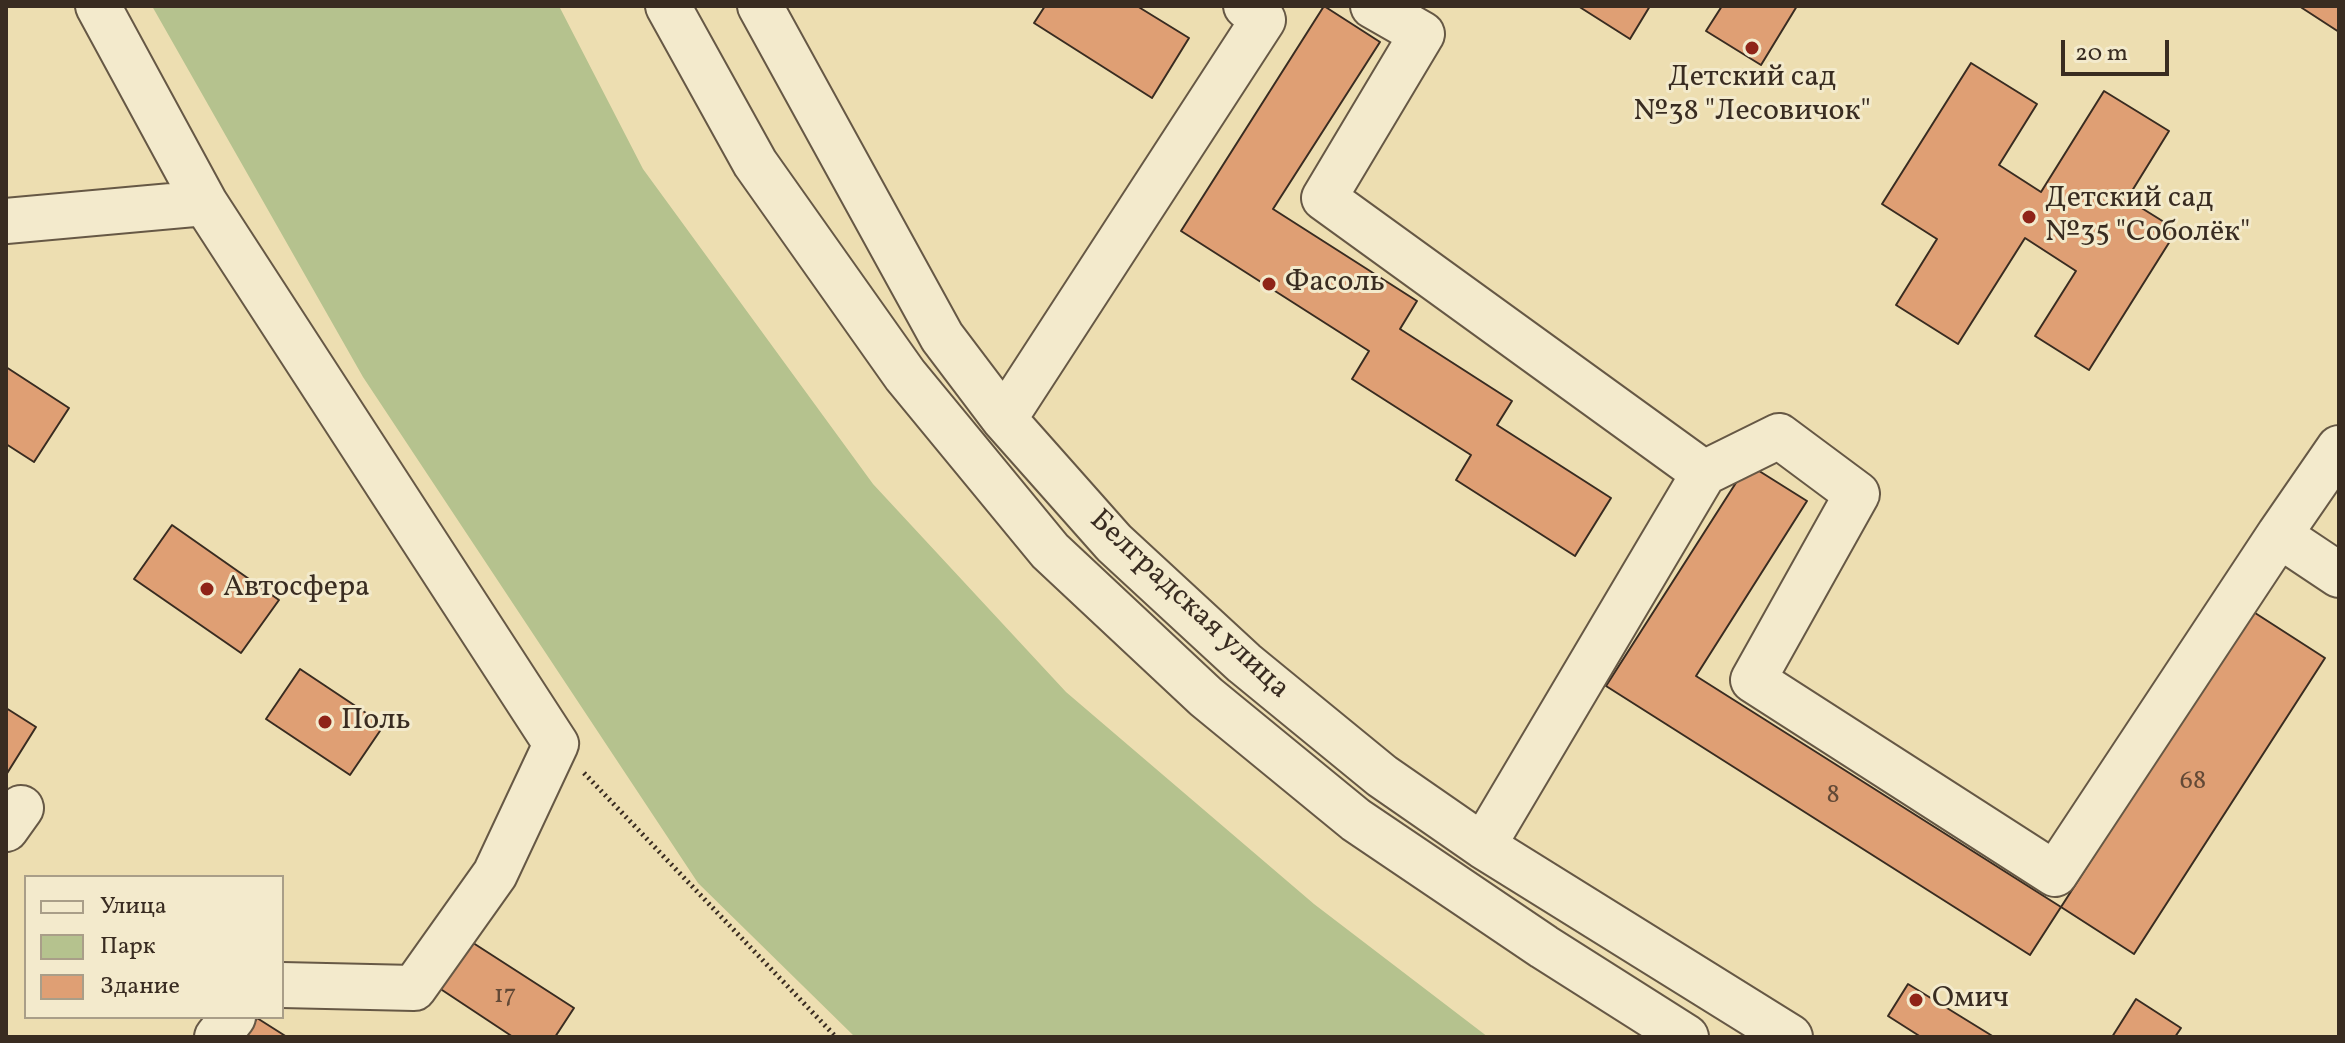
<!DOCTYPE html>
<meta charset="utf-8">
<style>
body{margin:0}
#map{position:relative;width:2345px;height:1043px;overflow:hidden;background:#eddeb1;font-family:Vollkorn,serif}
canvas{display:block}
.frame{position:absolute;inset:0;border:8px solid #392c21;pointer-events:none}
.legend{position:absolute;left:24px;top:875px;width:260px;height:144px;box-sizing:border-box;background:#f3eacc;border:2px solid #a99e88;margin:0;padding:10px 14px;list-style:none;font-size:24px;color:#392c21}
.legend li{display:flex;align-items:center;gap:16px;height:40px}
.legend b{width:40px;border:2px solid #a99e88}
.scale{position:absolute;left:2061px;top:40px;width:108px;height:36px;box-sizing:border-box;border:4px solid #392c21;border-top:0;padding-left:10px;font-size:24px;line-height:28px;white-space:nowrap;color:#392c21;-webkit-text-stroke:6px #f3eacc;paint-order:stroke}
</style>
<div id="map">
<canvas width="2345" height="1043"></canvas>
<div class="frame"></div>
<ul class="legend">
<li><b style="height:10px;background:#f3eacc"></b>Улица</li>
<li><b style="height:22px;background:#b5c28e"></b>Парк</li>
<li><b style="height:22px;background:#df9f74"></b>Здание</li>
</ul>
<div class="scale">20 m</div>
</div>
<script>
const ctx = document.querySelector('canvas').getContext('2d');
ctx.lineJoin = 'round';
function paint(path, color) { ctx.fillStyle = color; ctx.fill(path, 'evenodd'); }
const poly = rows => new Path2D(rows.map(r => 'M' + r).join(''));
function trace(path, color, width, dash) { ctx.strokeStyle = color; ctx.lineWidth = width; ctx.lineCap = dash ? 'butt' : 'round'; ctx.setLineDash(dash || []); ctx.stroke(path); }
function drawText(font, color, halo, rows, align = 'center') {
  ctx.font = font + ' Vollkorn,serif'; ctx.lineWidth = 6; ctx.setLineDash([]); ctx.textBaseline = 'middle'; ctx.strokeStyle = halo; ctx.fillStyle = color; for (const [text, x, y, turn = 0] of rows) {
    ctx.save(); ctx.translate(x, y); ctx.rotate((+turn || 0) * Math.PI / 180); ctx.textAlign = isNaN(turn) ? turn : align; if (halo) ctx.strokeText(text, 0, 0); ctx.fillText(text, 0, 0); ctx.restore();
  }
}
paint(poly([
 [152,6,559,6,643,169,873,484,1066,692,1314,904,1488,1037,855,1037,698,883,363,377]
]), '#b5c28e');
const building = poly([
 [1045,6,1137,6,1189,38,1152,98,1034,23,1045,6],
 [1324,6,1380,42,1273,209,1417,301,1400,329,1512,401,1497,425,1611,498,1575,556,1456,480,1471,455,1352,379,1369,351,1181,231,1324,6],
 [1578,6,1650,6,1630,39,1578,6],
 [1722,6,1797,6,1761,65,1706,31,1722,6],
 [2299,6,2339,6,2339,32,2299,6],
 [1971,63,2037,104,1999,165,2041,192,2104,91,2169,131,2127,199,2177,230,2089,370,2035,336,2076,271,2025,238,1958,344,1896,305,1937,239,1882,204,1971,63],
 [6,367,69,408,34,462,6,444,6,367],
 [1748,464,1807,501,1696,676,2061,907,2030,955,1606,686,1748,464],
 [172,525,279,600,241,653,134,579,172,525],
 [2252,611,2325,658,2134,954,2061,907,2252,611],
 [300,669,384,725,350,775,266,719,300,669],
 [6,708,36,727,6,775,6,708],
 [467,939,574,1008,555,1037,513,1037,436,986,467,939],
 [1908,984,1994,1037,1921,1037,1888,1016,1908,984],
 [2136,999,2181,1028,2175,1037,2112,1037,2136,999],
 [257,1018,287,1037,246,1037,257,1018]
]);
paint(building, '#df9f74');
trace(building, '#392c21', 2);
const minor = poly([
 [98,6,205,203,556,744,495,874,414,988,282,985],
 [668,6,755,163,905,375,1050,551,1206,697,1356,820,1544,947,1686,1037],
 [760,6,942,337,1004,419,1114,543,1244,663,1382,776,1483,846,1790,1037],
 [1373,6,1422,34,1324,198,1704,473,1779,436,1857,494,1753,680,2055,874,2279,535,2339,575],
 [6,221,205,203],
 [1004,419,1263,20,1246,6],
 [2279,535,2339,448],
 [6,829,21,808],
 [1483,846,1704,473],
 [217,1037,233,1017]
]);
trace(minor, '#665845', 48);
trace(poly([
 [584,773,836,1037]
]), '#392c21', 5, [2, 4]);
trace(minor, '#f3eacc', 44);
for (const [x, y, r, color] of [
 [1752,48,8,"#8f2418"],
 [2029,217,8,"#8f2418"],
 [1269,284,8,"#8f2418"],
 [207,589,8,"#8f2418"],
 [325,722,8,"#8f2418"],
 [1916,1000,8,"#8f2418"]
]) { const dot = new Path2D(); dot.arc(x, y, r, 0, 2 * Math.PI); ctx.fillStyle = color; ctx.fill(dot); trace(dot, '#f3eacc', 3); }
drawText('26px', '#624936', null, [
 ["68",2193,783],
 ["8",1833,797],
 ["17",505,997]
]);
drawText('30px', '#392c21', '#f3eacc', [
 ["Детский сад",1752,79,"center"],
 ["№38 \"Лесовичок\"",1752,113,"center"],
 ["Детский сад",2045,200],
 ["№35 \"Соболёк\"",2045,234],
 ["Фасоль",1285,284],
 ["Автосфера",223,589],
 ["Поль",341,722],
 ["Омич",1932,1000]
], 'left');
drawText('30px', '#392c21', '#f3eacc', [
 ["Белградская улица",1188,606,43]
]);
</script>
